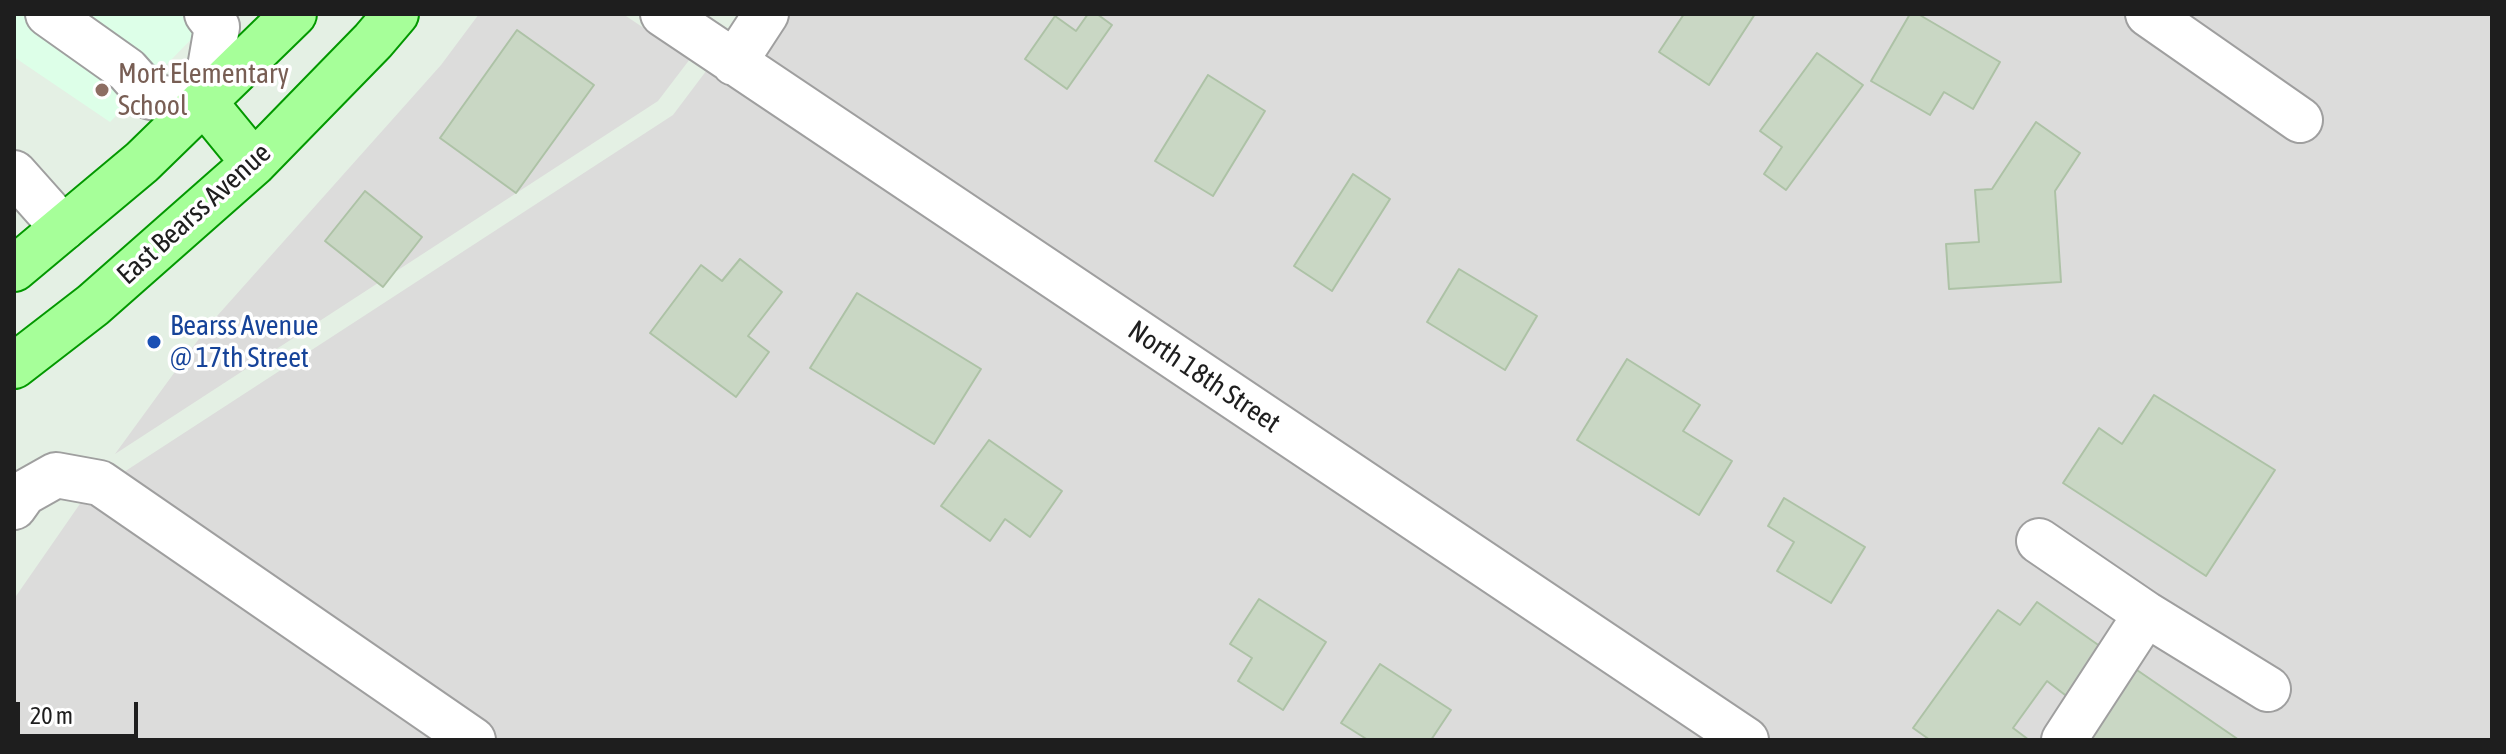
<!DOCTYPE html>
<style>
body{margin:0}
#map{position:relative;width:2506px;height:754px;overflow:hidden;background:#e4f0e4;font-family:"Asap Condensed",sans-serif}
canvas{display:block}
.frame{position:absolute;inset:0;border:16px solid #1e1e1e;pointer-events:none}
.scale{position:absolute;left:16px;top:702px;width:122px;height:36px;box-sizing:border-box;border:4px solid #1e1e1e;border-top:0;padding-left:10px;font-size:24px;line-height:28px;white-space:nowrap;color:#1e1e1e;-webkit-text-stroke:6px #fff;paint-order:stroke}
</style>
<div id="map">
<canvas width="2506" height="754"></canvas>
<div class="frame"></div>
<div class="scale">20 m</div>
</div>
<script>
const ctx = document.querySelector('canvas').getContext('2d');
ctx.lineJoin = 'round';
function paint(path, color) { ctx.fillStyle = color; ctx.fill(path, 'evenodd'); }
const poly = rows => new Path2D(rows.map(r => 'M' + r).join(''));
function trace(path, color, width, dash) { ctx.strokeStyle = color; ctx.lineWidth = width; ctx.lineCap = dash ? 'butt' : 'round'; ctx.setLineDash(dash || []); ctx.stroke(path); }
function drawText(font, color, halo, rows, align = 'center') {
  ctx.font = font + ' "Asap Condensed",sans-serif'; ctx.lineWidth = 7; ctx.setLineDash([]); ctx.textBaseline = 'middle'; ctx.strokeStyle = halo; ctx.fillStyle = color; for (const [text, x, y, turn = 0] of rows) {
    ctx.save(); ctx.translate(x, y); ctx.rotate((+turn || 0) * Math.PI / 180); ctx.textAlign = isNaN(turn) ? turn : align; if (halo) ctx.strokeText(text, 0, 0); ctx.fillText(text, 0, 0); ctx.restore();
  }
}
paint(poly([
 [479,14,623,14,690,59,658,101,115,454,209,325,441,65],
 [749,14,2492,14,2492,740,14,740,14,599,84,498,673,115]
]), '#dcdcdb');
paint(poly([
 [14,14,216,14,110,122,14,57]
]), '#ddffe8');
const building = poly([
 [1088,14,1097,14,1112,25,1067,89,1025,59,1055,16,1076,31,1088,14],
 [1684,14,1755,14,1709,85,1659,52,1684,14],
 [1910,14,1918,14,2000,62,1973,109,1944,92,1930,115,1871,81,1910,14],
 [517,30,594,85,516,193,440,138,517,30],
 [1817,53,1863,85,1786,190,1764,174,1782,147,1760,131,1817,53],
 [1208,75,1265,111,1213,196,1155,161,1208,75],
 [2036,122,2080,153,2055,191,2061,282,1949,289,1946,244,1979,242,1975,190,1992,189,2036,122],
 [1353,174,1390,199,1332,291,1294,266,1353,174],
 [365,191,422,237,383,287,325,241,365,191],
 [740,259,782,292,748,336,769,352,736,397,650,333,701,265,722,281,740,259],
 [1459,269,1537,316,1505,370,1427,322,1459,269],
 [857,293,981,369,934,444,810,368,857,293],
 [1627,359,1700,405,1683,431,1732,461,1699,515,1577,440,1627,359],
 [2154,395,2275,470,2206,576,2063,483,2099,428,2122,444,2154,395],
 [989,440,1062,491,1030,537,1005,519,990,541,941,506,989,440],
 [1784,498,1865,547,1831,603,1777,571,1794,542,1768,526,1784,498],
 [1259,599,1326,642,1283,710,1238,681,1252,658,1230,644,1259,599],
 [2037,602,2104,649,2069,698,2047,681,2013,728,2029,740,1930,740,1913,728,1998,610,2020,625,2037,602],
 [1380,664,1451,710,1431,740,1368,740,1341,723,1380,664],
 [2134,668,2239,740,2085,740,2134,668]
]);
paint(building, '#c9d7c4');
trace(building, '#adc2a6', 2);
const minor = poly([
 [48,14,127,70,151,97,204,102,217,27,207,14],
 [663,14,1746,740],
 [2148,14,2300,120],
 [734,63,766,14],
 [14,173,63,228],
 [14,507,24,493,56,475,100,483,473,740],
 [2039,541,2146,614,2268,689],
 [2064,740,2146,614]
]);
const major = poly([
 [204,102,254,163],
 [14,269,142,162,294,14],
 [14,366,93,305,254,163,373,41,396,14]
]);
trace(minor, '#9f9f9f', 48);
trace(major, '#039800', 48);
trace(minor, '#fff', 44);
trace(major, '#a6ff99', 44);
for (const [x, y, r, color] of [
 [102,90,8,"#8d6e63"],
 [154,342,8,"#1a4fb4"]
]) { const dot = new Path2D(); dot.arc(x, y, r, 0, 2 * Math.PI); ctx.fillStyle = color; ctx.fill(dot); trace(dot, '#fff', 3); }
drawText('28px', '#785e54', '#fff', [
 ["Mort Elementary",118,74],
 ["School",118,106]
], 'left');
drawText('28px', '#1e1e1e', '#fff', [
 ["East Bearss Avenue",194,214,-42],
 ["North 18th Street",1204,377,34]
]);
drawText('28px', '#164399', '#fff', [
 ["Bearss Avenue",170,326],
 ["@ 17th Street",170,358]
], 'left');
</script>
